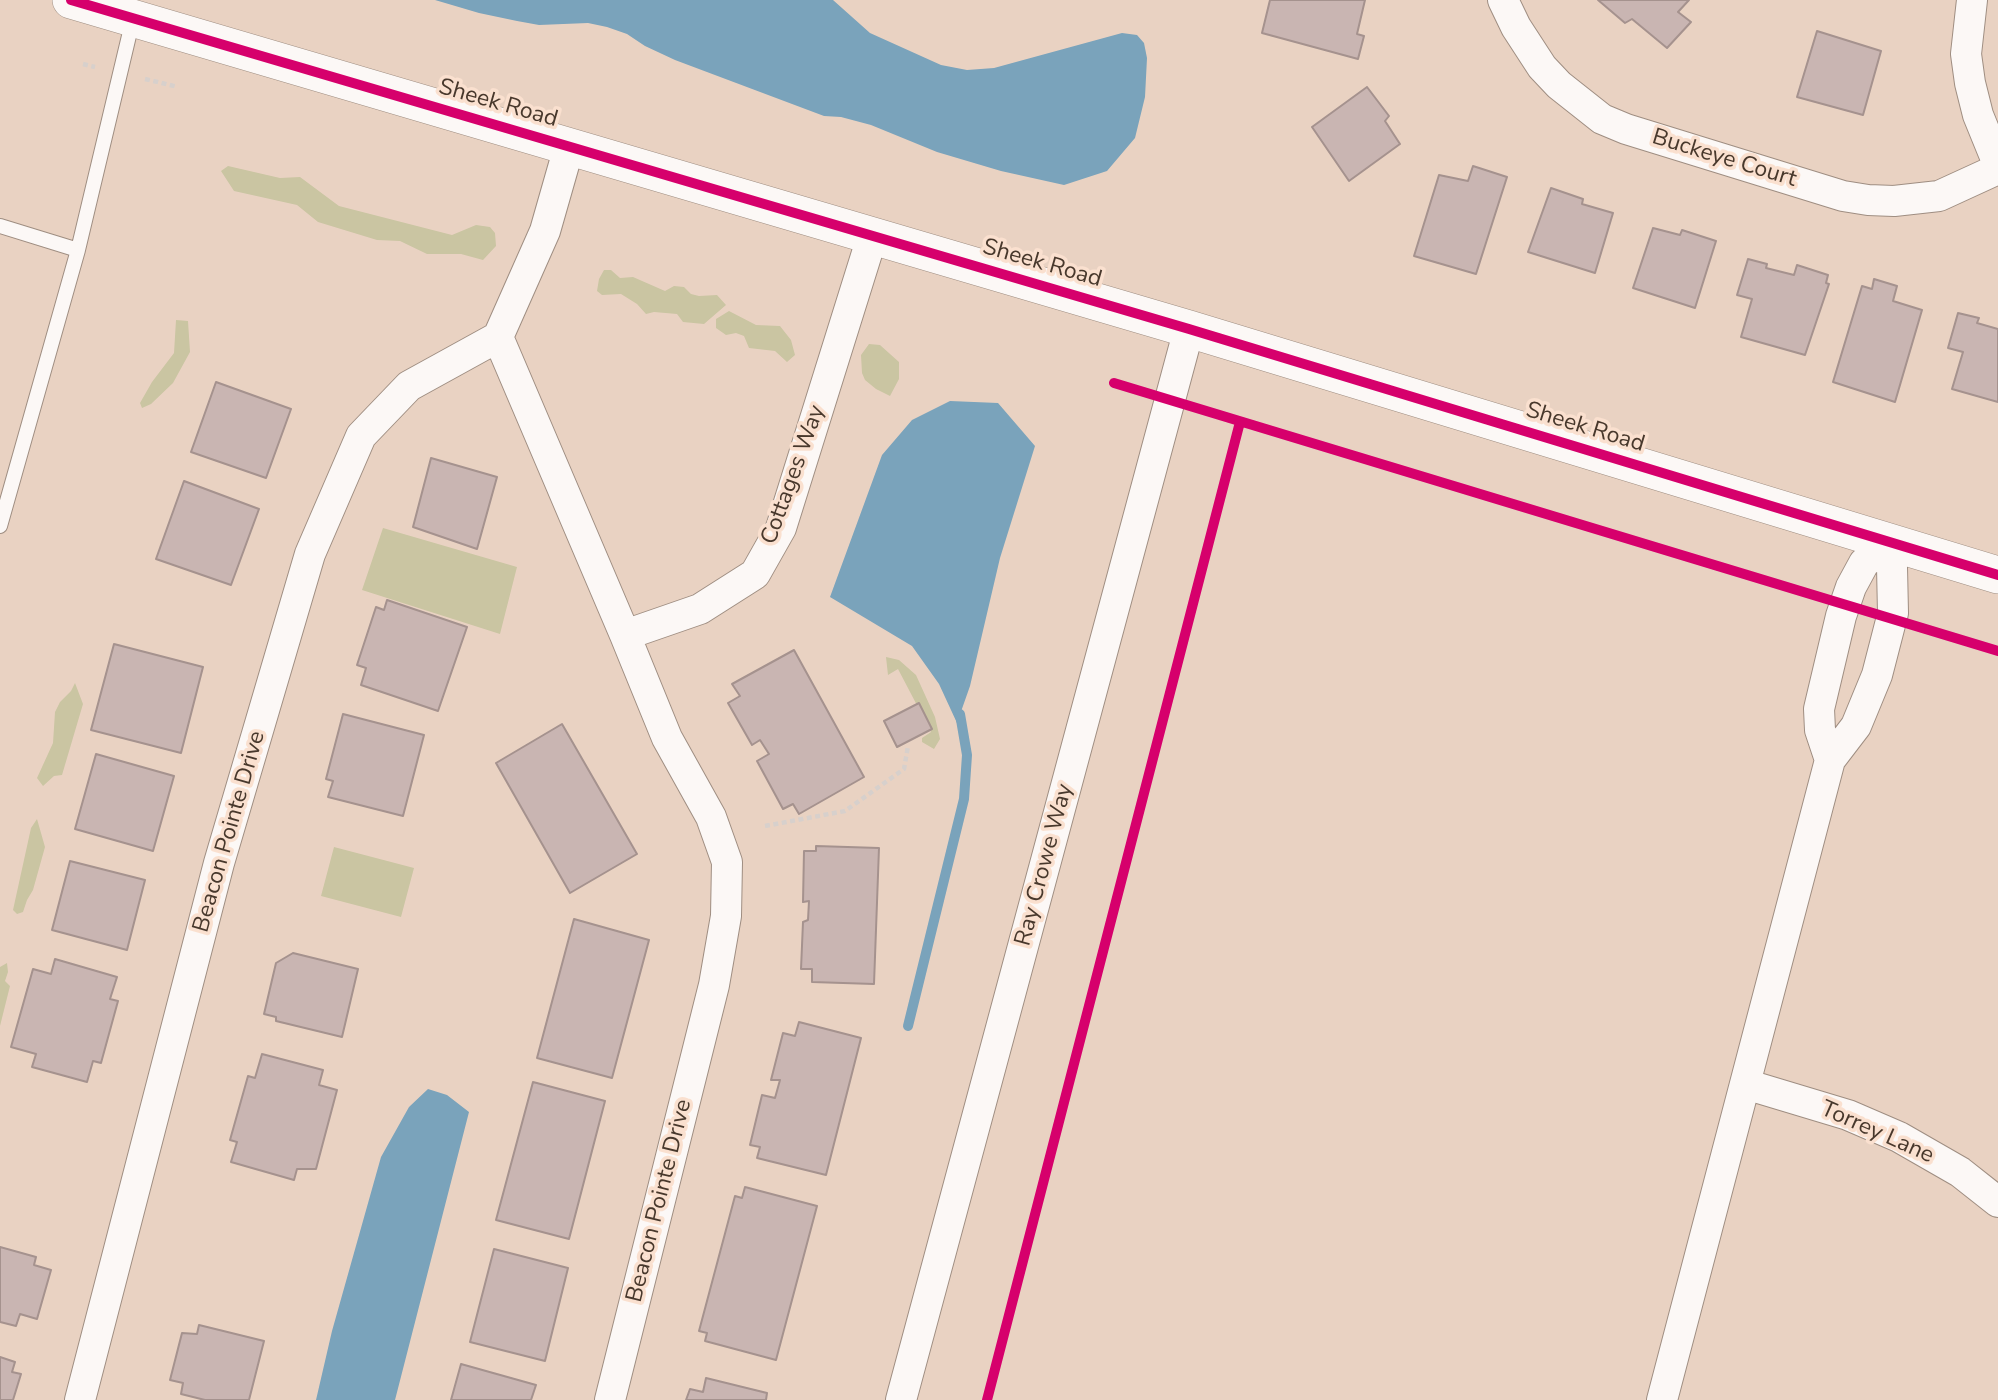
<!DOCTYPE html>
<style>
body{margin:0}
canvas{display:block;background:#e9d2c2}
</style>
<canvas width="1998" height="1400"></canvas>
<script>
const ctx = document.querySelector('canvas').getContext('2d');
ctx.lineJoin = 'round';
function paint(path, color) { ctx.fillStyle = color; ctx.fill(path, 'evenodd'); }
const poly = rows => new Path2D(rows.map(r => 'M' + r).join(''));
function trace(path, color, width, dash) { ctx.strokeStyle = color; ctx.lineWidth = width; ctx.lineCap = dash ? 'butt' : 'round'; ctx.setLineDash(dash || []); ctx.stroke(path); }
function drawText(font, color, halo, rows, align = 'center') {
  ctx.font = font + ' "Nunito Sans",sans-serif'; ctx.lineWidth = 7; ctx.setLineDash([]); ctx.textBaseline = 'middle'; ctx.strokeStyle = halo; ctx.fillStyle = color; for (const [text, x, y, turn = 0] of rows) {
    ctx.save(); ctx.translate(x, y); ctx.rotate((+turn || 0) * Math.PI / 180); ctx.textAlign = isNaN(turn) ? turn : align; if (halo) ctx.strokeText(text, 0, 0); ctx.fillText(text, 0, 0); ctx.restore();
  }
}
paint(poly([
 [228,166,280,178,300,177,339,206,452,235,476,225,490,227,495,233,496,246,483,260,461,254,427,254,400,241,377,240,318,222,297,205,234,191,221,171],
 [604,270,611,270,620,278,633,277,665,291,674,286,684,287,691,294,699,296,717,295,726,305,704,324,683,322,677,314,654,312,646,314,637,304,621,294,602,295,597,291,599,279],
 [729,311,756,325,780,326,791,340,795,355,787,362,775,351,749,348,744,336,736,333,726,335,716,328,716,319],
 [176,320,188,321,190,352,173,383,151,404,142,408,140,403,152,382,174,353],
 [869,344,880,345,899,362,899,379,890,396,876,389,865,380,862,373,861,355],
 [383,528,517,567,500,634,362,590],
 [886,657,899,660,916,675,935,717,940,739,934,749,922,742,922,738,931,732,898,669,888,675],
 [75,683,83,704,62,775,54,776,43,786,37,778,53,743,55,712,60,702,71,691],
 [37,819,45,847,33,890,27,900,23,912,17,914,13,910,31,828],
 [334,847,414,868,401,917,321,896],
 [7,963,8,972,5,981,10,986,0,1026,0,967]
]), '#cac5a2');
paint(poly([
 [435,0,833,0,870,33,941,65,967,70,994,68,1122,33,1137,35,1144,43,1147,58,1145,97,1135,138,1107,171,1064,185,1001,171,937,152,871,125,841,117,824,116,675,60,645,46,627,34,607,27,588,23,539,25,517,21,479,13],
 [950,401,998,403,1035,446,1000,558,970,686,957,723,939,684,912,646,830,597,882,455,912,420],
 [428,1089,447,1095,469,1112,395,1400,316,1400,332,1331,381,1157,409,1107]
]), '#7aa3bb');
trace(poly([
 [908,1026,964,799,967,755,960,714]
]), '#7aa3bb', 10);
const building = poly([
 [1270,0,1365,0,1357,34,1364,36,1358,59,1262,33,1270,0],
 [1598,0,1689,0,1678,12,1691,22,1667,48,1632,19,1625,23,1598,0],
 [1817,31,1881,51,1863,115,1797,97,1817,31],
 [1367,87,1389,116,1385,121,1400,144,1349,181,1312,127,1367,87],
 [1473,166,1507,177,1476,274,1414,256,1439,175,1468,181,1473,166],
 [1551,188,1583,199,1582,204,1613,213,1595,273,1528,252,1551,188],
 [1653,228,1680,235,1682,230,1716,241,1695,308,1633,288,1653,228],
 [1748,259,1767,264,1766,268,1794,275,1797,265,1828,275,1826,283,1829,284,1805,355,1741,337,1752,299,1737,295,1748,259],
 [1874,279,1897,286,1893,301,1922,310,1895,402,1833,382,1862,286,1872,289,1874,279],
 [1958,313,1979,318,1977,323,1998,329,1998,402,1952,389,1963,352,1948,348,1958,313],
 [216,382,291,409,266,478,191,452,216,382],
 [431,458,497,477,477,549,413,527,431,458],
 [184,481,259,509,231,585,156,559,184,481],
 [387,600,467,627,438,711,361,685,366,668,357,665,376,607,384,610,387,600],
 [114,644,203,667,181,753,91,730,114,644],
 [794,650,864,777,799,814,793,804,783,809,757,761,769,754,760,740,752,745,728,703,740,696,732,684,794,650],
 [919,703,932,729,897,747,884,721,919,703],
 [343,714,424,735,403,816,328,797,333,781,326,779,343,714],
 [562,724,637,854,570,893,496,763,562,724],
 [96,754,174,776,153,851,75,829,96,754],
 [816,846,879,848,874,984,812,982,812,969,801,969,803,922,808,920,809,901,803,902,804,851,816,851,816,846],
 [70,861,145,880,127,950,52,930,70,861],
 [574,919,649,940,612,1078,537,1058,574,919],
 [293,953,358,969,342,1037,276,1021,276,1017,264,1014,276,963,293,953],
 [55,959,117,977,110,999,118,1001,101,1063,93,1061,87,1082,32,1067,36,1054,11,1047,33,969,51,974,55,959],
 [799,1022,861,1038,826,1175,757,1158,760,1147,750,1145,762,1095,775,1098,780,1080,771,1080,783,1033,795,1036,799,1022],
 [262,1054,323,1070,319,1085,337,1090,316,1169,297,1169,294,1180,231,1162,237,1142,230,1140,248,1076,255,1078,262,1054],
 [533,1082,605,1101,569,1239,496,1220,533,1082],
 [745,1187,817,1206,776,1360,705,1341,707,1333,699,1331,735,1196,742,1198,745,1187],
 [0,1247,36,1257,34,1265,51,1270,37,1319,20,1314,16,1326,0,1322,0,1247],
 [494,1249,568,1268,545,1361,470,1342,494,1249],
 [199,1325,264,1341,249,1400,205,1400,181,1394,183,1383,170,1380,182,1333,197,1334,199,1325],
 [0,1357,15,1362,12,1372,21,1374,13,1400,0,1400,0,1357],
 [461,1364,536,1385,531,1400,451,1400,461,1364],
 [706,1378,767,1393,766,1400,686,1400,690,1389,703,1392,706,1378]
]);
paint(building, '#c9b5b2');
trace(building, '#a5928e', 2);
const service = poly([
 [0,226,78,250],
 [0,526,78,250,133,19]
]);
const minor = poly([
 [1503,0,1516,27,1542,67,1559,85,1602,119,1626,129,1843,196,1868,200,1894,201,1939,196,1998,169],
 [1972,0,1966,54,1970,83,1978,115,1998,164],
 [498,337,625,635,667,738,711,817,727,862,726,916,714,985,610,1400],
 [625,635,700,609,755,574,781,528,872,237],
 [1745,1084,1848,1115,1899,1137,1960,1172,1998,1202],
 [80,1400,219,863,310,554,361,436,409,386,498,337,545,231,569,147],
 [901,1400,1189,329],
 [1662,1400,1830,760,1856,726,1877,675,1893,613,1892,567,1889,543,1864,563,1851,587,1841,616,1819,709,1820,730,1830,760]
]);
const tertiary = poly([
 [71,0,1189,329,1998,575]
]);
trace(service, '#9f8e82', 16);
trace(minor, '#9f8e82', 32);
trace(tertiary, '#9f8e82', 38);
trace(poly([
 [83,64,95,67],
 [145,79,178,87],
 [765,826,845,811,904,769,908,746]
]), '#d7d0cc', 4.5, [5, 3.5]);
trace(service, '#fcf8f6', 14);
trace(minor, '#fcf8f6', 30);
trace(tertiary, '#fcf8f6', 37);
trace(poly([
 [71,0,1189,329,1998,575],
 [1114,383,1998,651],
 [987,1400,1240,422]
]), '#d6006c', 10);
drawText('23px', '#48382c', '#fae0cf', [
 ["Sheek Road",498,104,16],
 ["Buckeye Court",1724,159,17],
 ["Sheek Road",1042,264,16],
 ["Sheek Road",1585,428,17],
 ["Cottages Way",794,475,-70],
 ["Beacon Pointe Drive",230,832,-74],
 ["Ray Crowe Way",1045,865,-75],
 ["Torrey Lane",1877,1133,24],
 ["Beacon Pointe Drive",660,1201,-76]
]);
</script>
